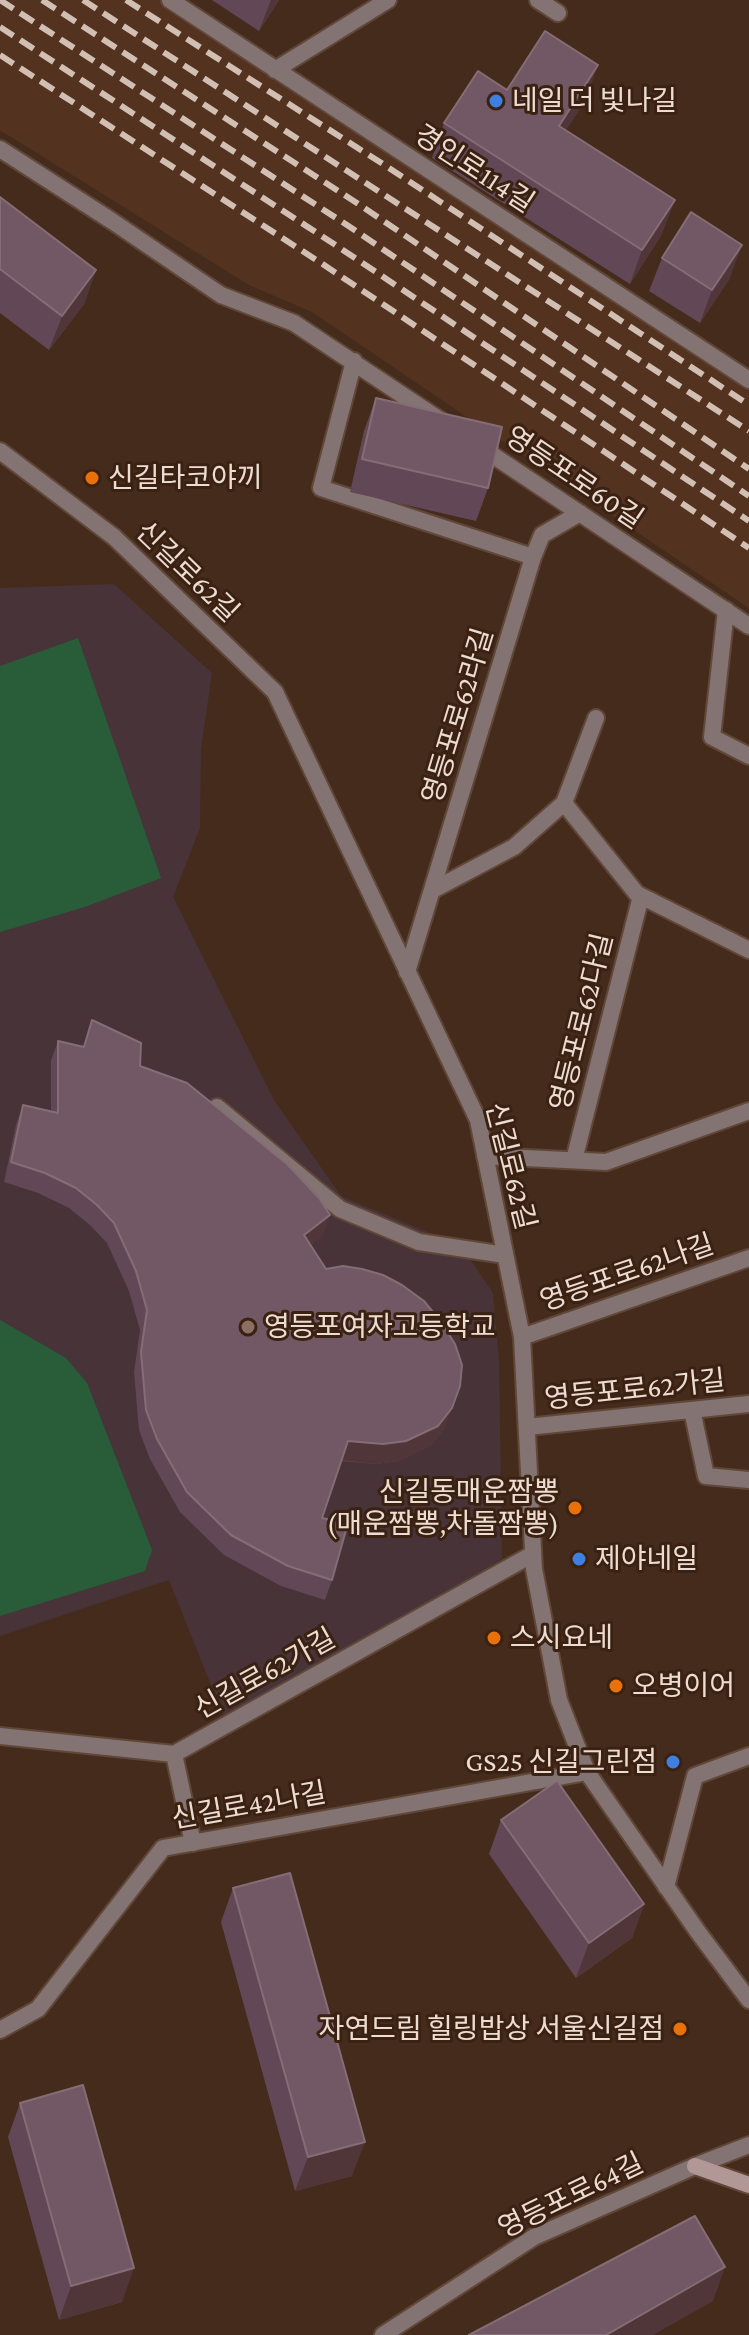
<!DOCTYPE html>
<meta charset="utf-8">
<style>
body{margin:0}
canvas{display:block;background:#452b1b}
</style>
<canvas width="749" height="2335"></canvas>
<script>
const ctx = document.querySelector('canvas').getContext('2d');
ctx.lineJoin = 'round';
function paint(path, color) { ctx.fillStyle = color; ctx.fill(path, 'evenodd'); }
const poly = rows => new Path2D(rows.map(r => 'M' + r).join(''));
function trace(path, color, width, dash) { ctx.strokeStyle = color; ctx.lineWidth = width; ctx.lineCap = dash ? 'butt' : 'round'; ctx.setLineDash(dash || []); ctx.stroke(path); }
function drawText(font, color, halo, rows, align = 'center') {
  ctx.font = font + ' "Crimson Pro","Noto Sans KR",serif'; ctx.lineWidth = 6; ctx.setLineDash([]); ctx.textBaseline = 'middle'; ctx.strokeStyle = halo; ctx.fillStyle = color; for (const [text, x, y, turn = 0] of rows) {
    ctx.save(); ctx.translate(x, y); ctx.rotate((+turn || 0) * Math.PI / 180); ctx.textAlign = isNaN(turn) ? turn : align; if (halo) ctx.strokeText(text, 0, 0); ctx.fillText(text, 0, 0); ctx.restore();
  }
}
paint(poly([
 [0,0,171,0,749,386,749,608,312,312,249,285,0,130]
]), '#53331f');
paint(poly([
 [114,584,212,673,201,749,200,828,173,897,274,1100,341,1196,461,1246,493,1293,499,1361,502,1559,229,1730,169,1580,0,1636,0,588]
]), '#473338');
paint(poly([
 [78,638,161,878,85,907,0,932,0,666],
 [0,1320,66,1358,87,1383,152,1550,145,1571,0,1616]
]), '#295d3a');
const lane = poly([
 [726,610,712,737,749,756],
 [564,803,637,894,749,950],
 [433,890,514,847,564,803,596,718],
 [217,1107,340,1209,419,1242,505,1255],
 [574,1160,641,896]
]);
const street = poly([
 [170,0,749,380],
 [538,0,558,13],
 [275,70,388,0],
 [0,149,112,221,221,295,294,323,440,420],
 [354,361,321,488,533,557],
 [479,446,749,626],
 [0,451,114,537,275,692,478,1120,522,1337,534,1569,559,1700,587,1772,698,1932,749,2000],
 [407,972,533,557,542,535,580,513],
 [485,1156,606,1162,749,1111],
 [522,1337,749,1258],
 [692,1410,706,1476,749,1480],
 [527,1427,749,1404],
 [0,1736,174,1754,533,1554],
 [174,1754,193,1843],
 [666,1887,695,1776,749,1756],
 [0,2030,38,2009,163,1848,587,1772],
 [383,2335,534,2237,695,2166,749,2145]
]);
const secondary = poly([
 [695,2166,749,2185]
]);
trace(lane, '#604738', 20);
trace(street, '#604738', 20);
trace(secondary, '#604738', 20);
trace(lane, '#837372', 16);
trace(street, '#837372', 16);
trace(secondary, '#b19795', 16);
trace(poly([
 [0,0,347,225,749,496],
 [42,0,360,205,749,469],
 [83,0,749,431],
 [126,0,386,166,749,405],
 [0,27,334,244,749,521],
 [0,55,321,263,749,548]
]), '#d2bfb4', 6, [16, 8]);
paint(poly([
 [212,0,279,0,259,31],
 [507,90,586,99,566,130,662,234,630,284,432,158,444,123],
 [0,197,96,270,84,304,49,350,0,313],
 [662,258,730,278,700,323,649,291],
 [376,398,488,488,476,521,350,492,364,431],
 [92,1020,140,1066,323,1235,310,1245,326,1269,445,1428,431,1445,399,1461,376,1464,341,1461,322,1518,332,1580,325,1600,281,1586,224,1555,180,1512,150,1459,139,1430,134,1372,140,1330,129,1291,107,1243,90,1225,69,1208,38,1193,4,1182,16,1125,23,1105,51,1112,51,1060,58,1041,83,1047],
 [501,1820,644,1904,632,1938,576,1978,489,1854],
 [233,1888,352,2176,295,2191,221,1922],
 [20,2103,122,2302,59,2320,8,2137]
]), '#624856');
paint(poly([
 [271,0,279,0,259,31],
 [598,65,586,99,547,160,559,126],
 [675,200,662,234,630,284,642,250],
 [742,245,730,278,700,323,712,290],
 [96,270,84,304,49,350,62,316],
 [330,1215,323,1235,297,1255,304,1235],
 [452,1408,445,1428,431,1445,399,1461,376,1464,340,1460,348,1441],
 [644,1904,632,1938,576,1978,589,1943],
 [365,2142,352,2176,295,2191,308,2157],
 [725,2267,713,2301,653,2335,606,2335],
 [134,2268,122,2302,59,2320,71,2286]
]), '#503639');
const building = poly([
 [545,31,598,65,559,126,675,200,642,250,444,123,478,71,507,90,545,31],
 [0,197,96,270,62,316,0,269,0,197],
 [691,212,742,245,712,290,662,258,691,212],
 [376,398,502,427,488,488,362,459,376,398],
 [92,1020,141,1043,140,1066,187,1083,288,1165,319,1198,330,1215,304,1235,326,1269,343,1266,362,1269,383,1275,402,1285,424,1301,441,1322,455,1344,462,1365,460,1386,452,1408,438,1426,406,1441,383,1444,348,1441,322,1518,348,1523,332,1580,288,1566,231,1535,187,1492,157,1439,146,1410,141,1352,147,1310,136,1271,114,1223,97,1205,76,1188,45,1173,11,1162,23,1105,58,1113,58,1041,84,1047,92,1020],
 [557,1781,644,1904,589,1943,501,1820,557,1781],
 [290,1873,365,2142,308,2157,233,1888,290,1873],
 [83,2085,134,2268,71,2286,20,2103,83,2085],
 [695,2216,725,2267,606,2335,469,2335,695,2216]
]);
paint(building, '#715864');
trace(building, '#856d75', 2);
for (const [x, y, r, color] of [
 [496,101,8,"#3f7fe0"],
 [92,478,8,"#e8710a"],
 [248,1327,8,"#8d6e63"],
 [575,1508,8,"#e8710a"],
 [579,1559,8,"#3f7fe0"],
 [494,1638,8,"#e8710a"],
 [616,1686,8,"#e8710a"],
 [673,1762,8,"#3f7fe0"],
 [680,2029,8,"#e8710a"]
]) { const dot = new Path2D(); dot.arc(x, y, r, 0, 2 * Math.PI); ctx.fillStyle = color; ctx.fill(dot); trace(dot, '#3a2112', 3); }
drawText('28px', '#eddcd2', '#3a2112', [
 ["네일 더 빛나길",512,101],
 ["신길타코야끼",108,478],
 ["영등포여자고등학교",264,1327],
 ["신길동매운짬뽕",559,1492,"right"],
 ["(매운짬뽕,차돌짬뽕)",559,1524,"right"],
 ["제야네일",595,1559],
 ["스시요네",510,1638],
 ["오병이어",632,1686],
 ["GS25 신길그린점",657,1762,"right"],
 ["자연드림 힐링밥상 서울신길점",664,2029,"right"]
], 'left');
drawText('28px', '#eddcd2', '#3a2112', [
 ["경인로114길",474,169,33],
 ["영등포로60길",574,478,34],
 ["신길로62길",187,572,44],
 ["영등포로62라길",458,716,-73],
 ["영등포로62다길",582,1022,-76],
 ["신길로62길",510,1166,76],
 ["영등포로62나길",627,1273,-19],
 ["영등포로62가길",635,1390,-6],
 ["신길로62가길",265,1674,-29],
 ["신길로42나길",249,1806,-10],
 ["영등포로64길",571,2196,-26]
]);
</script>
